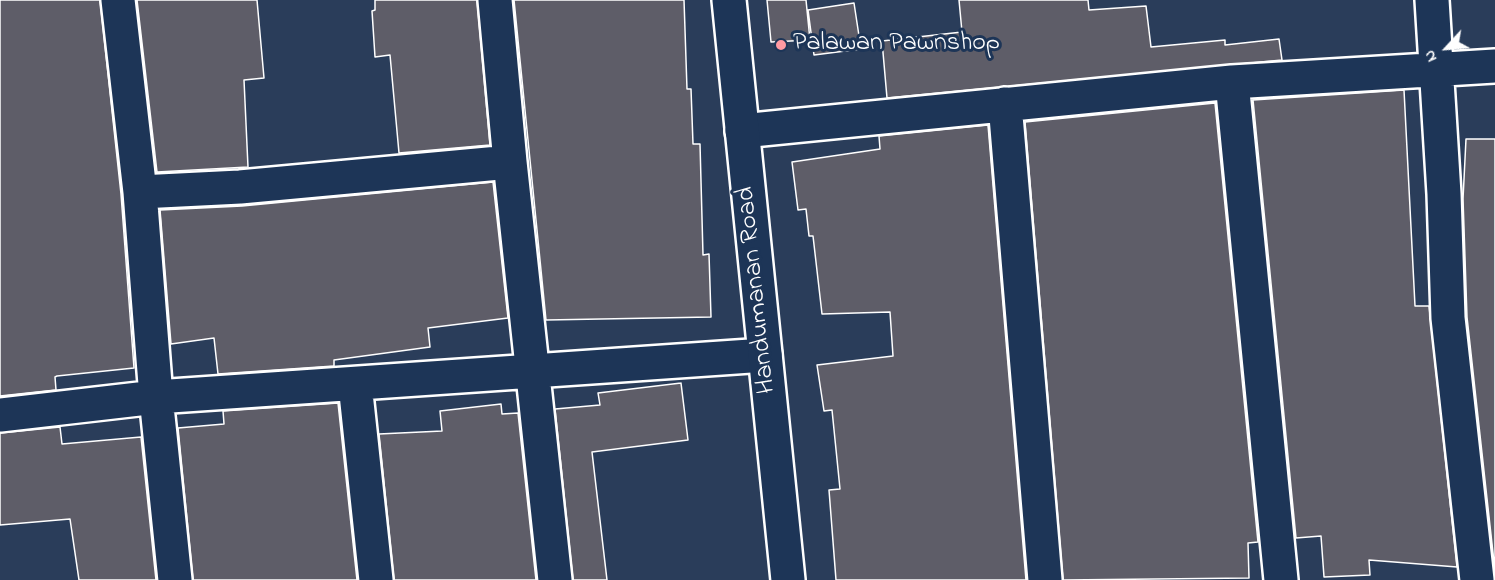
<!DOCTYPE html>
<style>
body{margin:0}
#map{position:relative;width:1495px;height:580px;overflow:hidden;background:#2a3d5a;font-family:"Indie Flower",sans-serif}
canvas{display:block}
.north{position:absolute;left:1417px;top:18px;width:60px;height:60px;-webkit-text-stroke:4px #1d3557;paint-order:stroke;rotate:244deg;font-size:16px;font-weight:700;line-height:24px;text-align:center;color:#fff}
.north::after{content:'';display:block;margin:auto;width:21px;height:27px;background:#fff;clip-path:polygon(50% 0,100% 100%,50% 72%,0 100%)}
</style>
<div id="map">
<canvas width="1495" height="580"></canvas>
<div class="north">N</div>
</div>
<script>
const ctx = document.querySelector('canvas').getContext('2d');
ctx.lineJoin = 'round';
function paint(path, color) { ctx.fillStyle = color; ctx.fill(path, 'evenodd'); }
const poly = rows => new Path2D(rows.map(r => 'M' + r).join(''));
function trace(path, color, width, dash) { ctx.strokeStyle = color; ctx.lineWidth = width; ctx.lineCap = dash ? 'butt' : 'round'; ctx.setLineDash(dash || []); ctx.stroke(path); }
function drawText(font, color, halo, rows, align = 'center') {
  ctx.font = font + ' "Indie Flower",sans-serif'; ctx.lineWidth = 6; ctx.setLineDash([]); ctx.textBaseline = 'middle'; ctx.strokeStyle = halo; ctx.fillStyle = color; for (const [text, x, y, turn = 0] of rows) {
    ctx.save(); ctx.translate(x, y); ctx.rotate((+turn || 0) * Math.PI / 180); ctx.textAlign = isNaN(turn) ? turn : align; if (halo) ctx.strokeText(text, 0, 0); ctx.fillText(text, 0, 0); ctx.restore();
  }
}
const building = poly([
 [0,0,100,0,121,194,134,368,57,376,55,377,56,390,0,396,0,0],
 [137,0,257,0,264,78,244,80,248,167,157,172,137,0],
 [375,0,477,0,490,145,399,153,390,55,375,57,372,11,375,10,375,0],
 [514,0,684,0,687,89,691,89,693,144,700,144,703,255,709,254,711,317,546,320,514,0],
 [767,0,806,0,810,40,771,42,767,0],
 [959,0,1088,0,1089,10,1146,6,1151,47,1225,40,1225,45,1279,39,1282,60,887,98,882,41,962,32,959,0],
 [854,3,861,49,814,55,808,10,854,3],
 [1404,90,1415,306,1429,306,1457,567,1369,560,1370,575,1324,577,1321,536,1296,538,1253,100,1404,90],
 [1215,103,1258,542,1248,543,1249,578,1063,580,1025,122,1215,103],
 [988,125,1026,580,836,580,829,490,840,489,832,410,824,411,817,365,893,356,890,312,822,314,813,236,809,236,806,209,798,210,792,162,880,149,879,136,988,125],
 [1466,139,1495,139,1495,571,1467,317,1463,199,1466,139],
 [493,182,508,318,428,328,430,347,334,360,334,366,218,374,214,338,171,344,160,210,242,206,493,182],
 [681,383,688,440,592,452,607,580,573,580,555,409,600,405,598,393,681,383],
 [338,403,357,580,193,580,178,428,224,424,223,411,338,403],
 [501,404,502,414,518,413,536,580,394,580,379,434,442,431,440,411,501,404],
 [60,427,62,444,141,437,156,580,79,580,70,519,0,525,0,433,60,427]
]);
paint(building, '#5e5d68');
trace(building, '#fff', 1.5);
const street = poly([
 [118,0,140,192,156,397,175,580],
 [495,0,510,162,555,580],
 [1432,0,1444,194,1448,318,1477,580],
 [1232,82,1281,580],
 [1005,104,1045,580],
 [742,131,1232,82,1495,66],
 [140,192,240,187,510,162],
 [355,384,376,580],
 [0,415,156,397,765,355]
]);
const secondary = poly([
 [729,0,788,580]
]);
trace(street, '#fff', 38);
trace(secondary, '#fff', 38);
trace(street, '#1d3557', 33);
trace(secondary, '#1d3557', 33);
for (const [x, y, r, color] of [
 [781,45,6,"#ff9aa2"]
]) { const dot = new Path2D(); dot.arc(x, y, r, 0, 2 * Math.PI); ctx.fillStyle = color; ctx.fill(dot); trace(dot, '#1d3557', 2); }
drawText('26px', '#fff', '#1d3557', [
 ["Palawan Pawnshop",793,45]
], 'left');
drawText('26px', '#fff', '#1d3557', [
 ["Handumanan Road",758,290,-96]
]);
</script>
